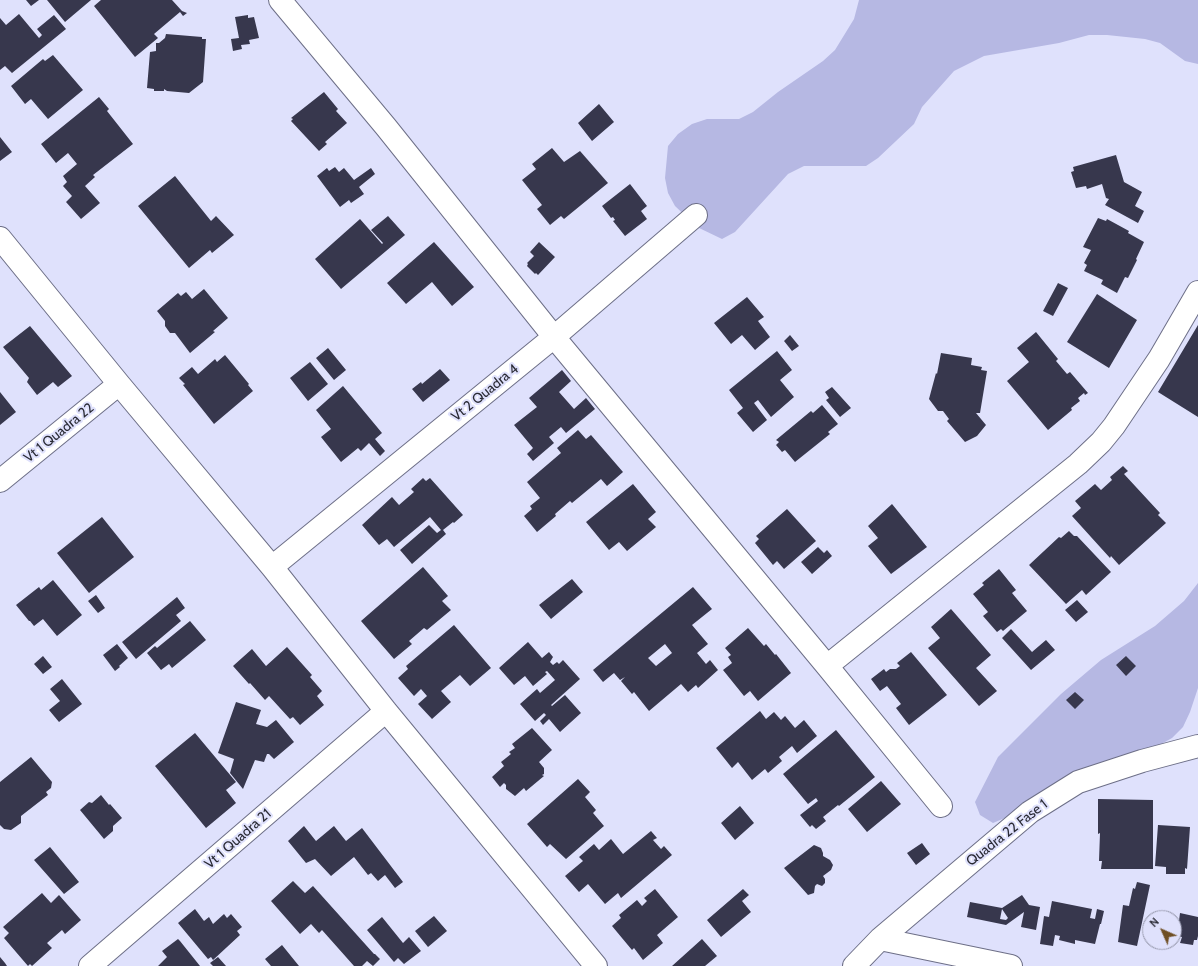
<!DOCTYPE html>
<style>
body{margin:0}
#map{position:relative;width:1198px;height:966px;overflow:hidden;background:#dfe1fc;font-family:Cabin,sans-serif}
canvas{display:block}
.north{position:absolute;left:1142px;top:910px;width:40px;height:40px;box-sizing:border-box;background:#dfe1fc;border:1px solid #9698ac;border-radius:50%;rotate:315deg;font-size:11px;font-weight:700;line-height:16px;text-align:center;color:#292a34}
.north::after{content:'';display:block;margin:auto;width:14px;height:18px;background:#6f4f25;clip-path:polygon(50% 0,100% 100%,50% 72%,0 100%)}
</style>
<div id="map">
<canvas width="1198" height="966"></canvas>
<div class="north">N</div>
</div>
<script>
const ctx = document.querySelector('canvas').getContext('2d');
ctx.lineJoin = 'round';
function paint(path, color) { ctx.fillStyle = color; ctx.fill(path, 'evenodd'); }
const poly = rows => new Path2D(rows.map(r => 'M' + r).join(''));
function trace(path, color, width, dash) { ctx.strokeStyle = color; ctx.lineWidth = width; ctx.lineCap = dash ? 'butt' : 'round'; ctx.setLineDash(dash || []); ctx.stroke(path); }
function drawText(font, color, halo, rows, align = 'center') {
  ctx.font = font + ' Cabin,sans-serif'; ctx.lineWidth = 4; ctx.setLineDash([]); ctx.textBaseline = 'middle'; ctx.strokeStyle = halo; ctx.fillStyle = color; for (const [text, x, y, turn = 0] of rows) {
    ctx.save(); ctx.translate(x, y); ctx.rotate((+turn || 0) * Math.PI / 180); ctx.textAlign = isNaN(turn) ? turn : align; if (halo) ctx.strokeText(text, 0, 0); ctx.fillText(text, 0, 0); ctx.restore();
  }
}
paint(poly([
 [859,0,1198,0,1198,64,1185,61,1160,43,1145,39,1107,35,1089,35,1059,43,984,56,954,71,922,107,914,124,878,158,866,166,804,166,788,174,735,232,722,239,697,227,675,206,668,193,665,178,668,146,678,134,692,124,707,119,739,119,753,112,778,92,823,61,835,50,854,19],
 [1198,583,1198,688,1190,712,1183,727,1172,738,1104,776,993,823,980,815,975,802,998,757,1061,694,1101,660,1155,626,1184,601]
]), '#b6b8e3');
paint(poly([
 [26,0,39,0,31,6],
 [47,0,91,0,65,22],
 [101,0,172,0,182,11,187,13,183,16,180,12,154,34,158,38,135,57,94,6],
 [19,14,39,38,42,35,37,29,54,15,66,29,12,73,5,66,0,70,0,18,6,25],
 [248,15,248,18,254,17,259,38,249,40,250,44,241,45,242,49,233,51,231,39,239,38,235,17],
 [166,34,202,37,202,39,206,39,203,82,189,93,167,91,164,89,164,91,154,91,154,89,147,88,150,52,156,51,156,43,159,43,165,38],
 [53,55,83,90,48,119,31,99,25,104,11,86,43,59,45,61],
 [324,92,338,109,336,111,347,123,325,142,327,144,319,151,291,121,293,119,291,118],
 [99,97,109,109,107,111,133,144,93,175,95,177,85,186,100,203,81,219,66,202,72,196,63,186,67,182,63,176,77,164,68,153,56,163,41,144],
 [599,104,614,122,592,141,578,123],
 [0,137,12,152,0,161],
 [552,148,564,162,580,151,608,183,564,219,561,216,550,225,537,209,542,205,522,180,536,169,532,164],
 [1116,155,1124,182,1142,192,1135,206,1144,211,1138,223,1105,205,1109,199,1106,198,1102,184,1087,189,1086,186,1076,188,1071,172,1074,171,1073,167],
 [335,167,339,172,344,168,354,180,371,168,375,174,359,187,364,194,351,203,349,200,340,207,317,176,327,168,329,171],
 [175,176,211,221,216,216,234,235,212,253,210,250,189,268,138,206],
 [630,184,647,206,641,211,647,219,625,236,613,221,615,220,613,217,611,218,602,206],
 [388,216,405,235,341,289,315,259,360,219,382,244,383,243,371,230],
 [1098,218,1106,221,1107,219,1129,231,1128,233,1144,242,1136,259,1137,260,1128,278,1125,277,1117,293,1101,284,1103,280,1084,271,1087,265,1084,263,1091,250,1083,247],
 [434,242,474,287,452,306,432,282,406,304,387,283],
 [539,242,555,257,538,275,536,273,535,274,527,266,528,264,527,263,534,256,530,252],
 [1058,283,1068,288,1053,316,1043,311],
 [204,289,228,318,213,331,215,332,190,353,175,333,170,333,165,326,165,321,157,311,178,293,181,296,186,292,192,299],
 [1097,294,1137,320,1109,368,1067,342],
 [747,297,764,317,758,321,770,337,755,350,742,335,731,344,714,323],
 [1198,325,1198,417,1158,392],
 [30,326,72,376,58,387,53,382,37,395,27,382,29,378,3,347],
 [1036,332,1058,359,1056,361,1067,374,1070,372,1088,393,1085,395,1084,393,1078,398,1080,401,1071,408,1072,410,1048,430,1007,381,1029,362,1017,348],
 [790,335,799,346,792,351,784,341],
 [328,348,346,370,334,380,316,358],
 [777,351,792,370,780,380,794,397,771,417,758,400,754,403,767,420,753,432,737,413,743,408,729,390],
 [941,353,972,358,971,365,982,367,981,370,987,371,980,413,976,413,986,425,977,436,965,442,947,421,949,419,943,411,938,411,929,399,936,373,937,374],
 [225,355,249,384,248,385,253,391,214,424,183,385,185,384,179,378,192,367,198,374,214,360,215,359,217,362],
 [310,362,328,384,308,401,290,378],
 [440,369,450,380,423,402,412,389,421,382,422,384],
 [562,370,571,381,559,392,574,409,586,398,595,409,566,433,561,427,549,437,554,443,533,461,527,454,533,448,514,425,537,407,529,398],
 [343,386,382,433,375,439,385,451,380,456,369,443,361,451,358,448,341,462,321,437,331,429,316,410],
 [832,387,851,408,840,417,826,400,829,398,825,392],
 [0,392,16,412,0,425],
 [822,405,838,424,828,432,830,434,795,462,785,450,782,452,776,445,779,442,776,440,811,411,813,413],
 [578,430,586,439,591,435,623,472,607,486,601,479,572,503,570,501,555,514,556,516,537,532,524,516,532,509,530,506,540,498,527,482,561,453,557,448],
 [1123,466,1128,471,1124,474,1160,513,1158,515,1166,523,1119,565,1111,556,1110,558,1072,516,1081,508,1075,501,1095,484,1101,490,1112,480,1110,477],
 [423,478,426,481,430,478,463,515,454,523,453,522,443,530,446,534,412,564,400,550,429,525,437,533,441,530,430,517,394,547,387,539,379,545,362,525,392,497,399,505,414,492,411,489],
 [633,484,656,512,648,519,656,527,627,551,619,542,609,550,586,522],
 [892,504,927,547,891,574,868,546,878,538,868,526],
 [787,509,816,541,784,569,777,561,773,565,755,543,759,539,756,536],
 [102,517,134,557,89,593,57,553],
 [1069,531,1074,536,1077,536,1111,572,1086,595,1082,590,1066,604,1029,565,1059,537,1061,538],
 [818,547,824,553,827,550,832,556,812,574,801,562],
 [423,567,448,596,442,601,451,610,427,630,424,628,409,641,412,644,394,659,361,621],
 [999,569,1016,590,1012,593,1027,611,1003,631,1001,629,997,632,983,616,988,612,973,594,984,585,982,583],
 [572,579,583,592,551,619,539,605],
 [53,580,82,615,57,636,43,619,34,626,30,621,29,621,16,605,39,587,41,590],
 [693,587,712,609,692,625,708,644,697,653,706,664,710,660,718,670,698,688,696,685,688,692,681,684,649,711,634,692,632,694,621,681,625,677,620,680,614,673,603,682,593,670],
 [665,644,672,653,656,666,648,658],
 [96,595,105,608,98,613,88,601],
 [177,597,185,608,176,615,181,621,136,659,122,642],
 [1077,600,1088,612,1076,622,1065,610],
 [951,609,991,655,976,668,997,691,979,706,928,648,940,638,931,627],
 [190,621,206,640,172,668,169,664,161,670,147,653,155,646,157,648],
 [454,625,491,668,470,686,460,675,441,691,451,702,432,719,418,704,427,696,421,689,414,696,398,678,408,669,406,666],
 [748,628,764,646,766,644,775,655,776,654,791,673,758,701,750,691,744,696,723,670,732,663,728,657,731,655,725,648],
 [1011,629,1032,652,1046,640,1055,650,1031,670,1002,638],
 [528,642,542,658,549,652,553,657,550,662,553,665,557,662,559,664,563,660,580,679,551,705,552,706,565,695,581,713,560,732,549,719,543,725,540,721,546,715,544,713,535,721,520,704,537,689,540,693,555,680,547,671,545,672,547,674,533,686,525,676,514,685,499,668],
 [117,644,128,658,119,666,120,667,115,671,103,655],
 [287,647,312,675,310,677,322,691,317,696,324,705,300,725,293,717,290,719,269,696,265,700,250,683,249,684,233,666,252,649,266,666],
 [911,652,947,695,909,725,896,708,901,704,887,686,880,691,871,679,884,669,886,672,890,669,896,669,900,666,897,663],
 [43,656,52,667,43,674,34,664],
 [1126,656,1136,666,1126,676,1116,665],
 [62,679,82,704,59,722,49,710,60,701,50,689],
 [1075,692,1084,700,1075,709,1066,700],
 [236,702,261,710,256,724,267,727,276,720,294,742,274,759,269,754,267,754,264,762,255,760,243,789,230,773,234,759,218,753],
 [760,711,766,719,774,712,781,720,785,716,795,728,804,720,817,736,797,753,792,746,779,757,782,761,768,773,765,769,752,780,738,762,732,768,716,748],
 [532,728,552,750,539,762,544,768,544,774,542,775,544,776,526,791,524,788,515,796,506,789,506,785,504,783,500,787,492,777,504,766,501,762,511,754,509,752,515,748,512,744],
 [836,730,875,777,839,806,838,805,823,817,826,821,816,829,812,825,810,827,800,815,818,801,816,798,808,804,783,774],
 [195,733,236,782,226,790,236,803,206,828,155,766],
 [31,757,52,782,51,788,46,792,48,795,21,816,21,823,11,830,4,829,0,825,0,782],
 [578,779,590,792,585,797,596,810,593,813,604,826,566,859,550,844,547,847,527,824],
 [881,781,901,804,867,832,848,809],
 [101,795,109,805,110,804,122,818,113,826,113,831,104,839,80,810,89,802,92,803],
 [1098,799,1153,800,1153,869,1101,869,1102,861,1099,861,1100,833,1098,834],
 [740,806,754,823,735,840,721,823],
 [1158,825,1190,827,1187,869,1185,868,1185,874,1166,874,1166,867,1155,866],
 [304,826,316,841,334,826,346,841,362,828,403,882,395,888,385,875,378,881,371,873,368,875,354,857,331,876,315,859,306,863,288,841],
 [651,831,657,838,653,840,661,849,664,846,672,855,621,898,618,893,605,904,588,884,579,892,565,876,583,861,579,857,594,844,599,850,611,839,623,854],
 [922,843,930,854,916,865,907,853],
 [814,845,821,848,823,853,823,856,830,860,833,865,831,870,823,876,825,879,825,883,822,886,817,884,815,886,814,893,808,895,784,868],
 [50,847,79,882,64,894,34,860],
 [293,881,305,893,313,886,374,954,375,954,380,959,373,966,367,961,362,966,354,966,322,930,319,933,311,924,300,934,271,901],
 [1137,882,1150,885,1137,946,1118,942,1123,905,1129,906,1133,888,1135,889],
 [655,889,678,917,657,935,663,943,643,960,634,948,632,950,612,926,621,918,619,915,637,900,642,906,647,901,644,898],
 [743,889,749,895,742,901,751,912,721,937,707,920],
 [42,893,51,903,59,895,81,920,65,934,62,930,47,943,52,948,32,966,30,964,28,966,4,938,9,933,3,927],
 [1022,895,1029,905,1040,907,1036,930,1021,927,1024,912,1006,925,967,917,970,902,1002,908],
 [1002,909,1008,918,1006,920,1000,919],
 [1052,901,1092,909,1090,918,1095,919,1097,909,1104,911,1101,924,1100,924,1095,944,1075,940,1075,944,1059,940,1060,936,1055,935,1053,946,1040,944,1044,916,1049,917],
 [195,909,204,921,209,917,213,924,224,914,227,918,231,914,242,927,237,931,240,935,213,960,211,957,208,959,178,923],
 [1180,913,1198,917,1198,936,1197,940,1194,940,1193,945,1180,943,1182,937,1177,936],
 [434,916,447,931,428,947,415,931],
 [382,917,403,943,409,937,421,951,404,964,398,958,394,962,367,930],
 [178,939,180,941,200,966,158,966,167,957,162,951],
 [702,939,717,956,705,966,672,966],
 [282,945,299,966,271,966,265,959],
 [0,957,5,963,7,966,0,966],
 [218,957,226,966,213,966,210,963]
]), '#37374d');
const street = poly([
 [280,0,386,127,554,337,827,666,941,806],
 [0,238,119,384,272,567,386,711,596,966],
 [0,481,119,384],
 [272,567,554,337,696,215],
 [827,666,1078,464,1101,442,1114,426,1159,359,1198,292],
 [880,939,1011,966],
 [90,966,386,711],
 [854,966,880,939,1030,812,1078,782,1142,761,1198,746]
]);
trace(street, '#6d6f87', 24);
trace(street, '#fff', 22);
drawText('14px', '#292a34', '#dfe1fc', [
 ["Vt 2 Quadra 4",485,393,-39],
 ["Vt 1 Quadra 22",59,433,-39],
 ["Quadra 22 Fase 1",1007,833,-38],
 ["Vt 1 Quadra 21",238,839,-41]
]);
</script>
